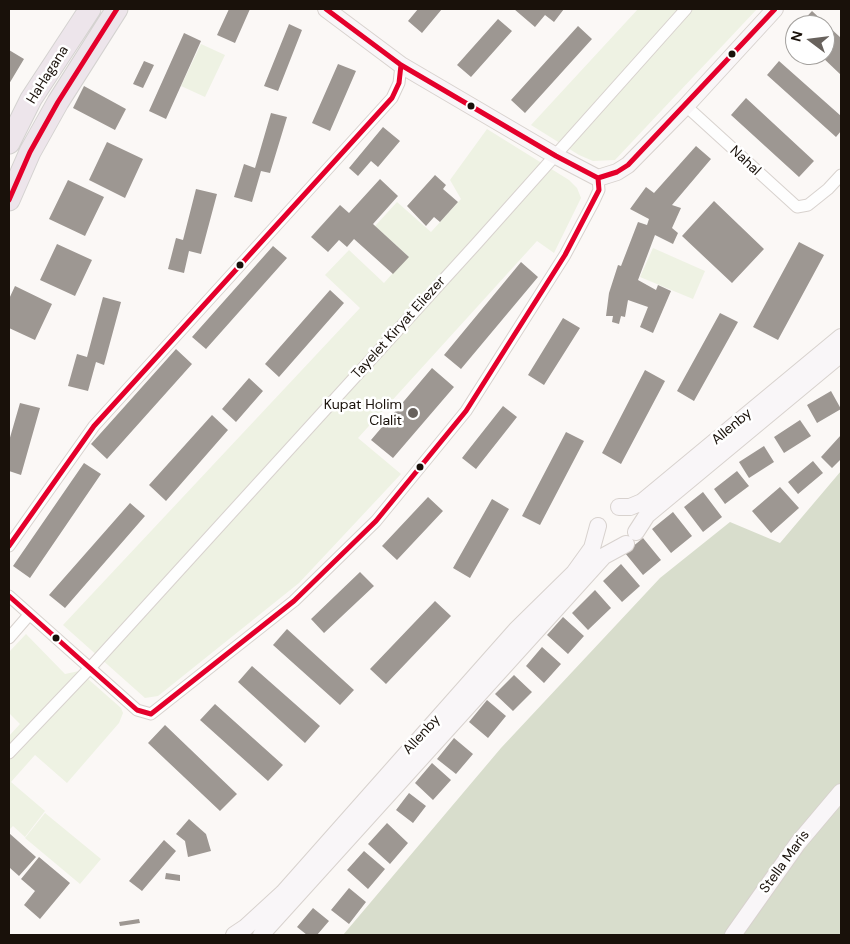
<!DOCTYPE html>
<style>
body{margin:0}
#map{position:relative;width:850px;height:944px;overflow:hidden;background:#fbf8f6;font-family:"DM Sans",sans-serif}
canvas{display:block}
.frame{position:absolute;inset:0;border:10px solid #19110a;pointer-events:none}
.north{position:absolute;left:785px;top:15px;width:50px;height:50px;box-sizing:border-box;background:#fff;border:1px solid #a3a09d;border-radius:50%;rotate:285deg;font-size:14px;font-weight:700;line-height:20px;text-align:center;color:#19110a}
.north::after{content:'';display:block;margin:auto;width:18px;height:22px;background:#68625d;clip-path:polygon(50% 0,100% 100%,50% 72%,0 100%)}
</style>
<div id="map">
<canvas width="850" height="944"></canvas>
<div class="frame"></div>
<div class="north">N</div>
</div>
<script>
const ctx = document.querySelector('canvas').getContext('2d');
ctx.lineJoin = 'round';
function paint(path, color) { ctx.fillStyle = color; ctx.fill(path, 'evenodd'); }
const poly = rows => new Path2D(rows.map(r => 'M' + r).join(''));
function trace(path, color, width, dash) { ctx.strokeStyle = color; ctx.lineWidth = width; ctx.lineCap = dash ? 'butt' : 'round'; ctx.setLineDash(dash || []); ctx.stroke(path); }
function drawText(font, color, halo, rows, align = 'center') {
  ctx.font = font + ' "DM Sans",sans-serif'; ctx.lineWidth = 5; ctx.setLineDash([]); ctx.textBaseline = 'middle'; ctx.strokeStyle = halo; ctx.fillStyle = color; for (const [text, x, y, turn = 0] of rows) {
    ctx.save(); ctx.translate(x, y); ctx.rotate((+turn || 0) * Math.PI / 180); ctx.textAlign = isNaN(turn) ? turn : align; if (halo) ctx.strokeText(text, 0, 0); ctx.fillText(text, 0, 0); ctx.restore();
  }
}
paint(poly([
 [638,9,757,9,615,160,593,161,579,155,531,125],
 [201,44,225,55,205,97,181,86],
 [487,129,569,180,577,188,581,198,554,253,537,241,358,438,401,474,299,583,158,696,145,698,63,625,360,308,325,275,349,250,384,283,408,256,375,226,397,202,431,232,461,199,450,180],
 [653,248,705,271,693,299,640,277],
 [26,634,65,674,79,671,121,708,123,713,119,723,67,783,35,755,11,782,45,811,25,837,13,826,9,830,9,736,20,724,9,713,9,652],
 [45,813,101,859,80,884,25,838]
]), '#eef2e3');
paint(poly([
 [841,471,841,935,343,935,501,748,660,578,730,522,780,543]
]), '#d8ddcc');
paint(poly([
 [229,9,250,9,235,43,217,35],
 [418,9,442,9,422,33,408,21],
 [514,9,564,9,554,22,545,15,535,27],
 [812,11,841,38,841,75,820,55,825,55,825,25,799,25],
 [498,19,512,31,471,77,457,65],
 [289,24,302,30,278,91,264,86],
 [578,26,592,39,525,113,511,100],
 [184,33,201,41,166,119,149,111],
 [9,50,24,59,9,84],
 [144,61,154,65,143,88,133,84],
 [779,61,841,116,841,131,836,137,767,75],
 [338,64,356,71,330,131,312,123],
 [84,86,126,109,115,130,73,108],
 [746,98,814,161,799,177,731,115],
 [271,113,287,117,270,173,261,171,252,202,234,197,244,164,255,168],
 [383,127,400,141,378,167,371,161,358,176,349,168],
 [107,142,143,159,125,198,89,180],
 [696,146,711,159,672,205,681,208,672,228,678,233,673,244,655,235,638,280,656,290,658,285,671,291,653,333,640,327,648,307,628,300,625,317,621,316,619,324,612,322,613,316,606,316,609,293,618,265,621,266,638,222,647,225,649,219,630,209,646,187,654,193],
 [435,175,446,185,443,189,458,202,440,222,434,217,426,226,407,206],
 [380,179,398,196,373,224,409,257,393,274,354,239,347,247,339,240,328,252,311,237,340,205,349,213],
 [68,180,104,197,85,236,49,219],
 [196,189,217,194,201,254,189,251,184,273,168,269,176,238,183,240],
 [714,201,764,249,732,283,682,236],
 [799,242,824,255,778,340,753,327],
 [57,244,92,260,75,296,40,280],
 [273,246,287,258,206,349,192,337],
 [521,262,538,277,461,369,444,355],
 [15,286,52,304,35,340,9,328,9,299],
 [330,290,344,303,279,377,265,364],
 [103,297,121,302,104,365,96,362,88,391,68,386,77,354,87,357],
 [720,313,738,322,694,401,677,391],
 [563,318,580,328,544,385,528,375],
 [176,349,192,364,107,459,91,444],
 [432,368,454,387,393,458,371,440],
 [645,370,665,381,621,464,602,453],
 [249,378,263,391,236,422,222,409],
 [831,391,841,409,817,423,807,405],
 [20,403,40,408,21,475,9,471,9,441],
 [503,406,517,417,476,469,462,458],
 [212,415,228,430,166,501,149,485],
 [800,420,811,436,784,453,774,437],
 [566,432,584,441,540,525,522,516],
 [841,435,841,459,832,468,821,457],
 [764,446,774,462,749,478,739,462],
 [813,461,823,473,798,494,788,482],
 [84,463,101,474,30,578,13,566],
 [737,471,749,486,725,504,714,489],
 [780,487,799,508,771,533,752,511],
 [703,492,722,517,703,532,684,507],
 [428,497,443,511,397,560,382,546],
 [492,499,509,509,470,578,453,568],
 [130,503,145,516,65,608,49,595],
 [673,512,692,536,671,553,652,529],
 [643,538,661,560,643,575,625,553],
 [621,564,640,586,622,602,603,581],
 [360,572,374,586,324,633,311,619],
 [595,590,611,608,588,630,572,613],
 [435,601,451,616,386,684,370,669],
 [563,617,584,636,568,654,547,635],
 [287,629,354,690,340,705,273,645],
 [542,647,561,664,544,683,526,666],
 [252,666,320,726,305,743,238,682],
 [514,675,532,692,513,711,495,694],
 [487,700,506,716,488,738,469,722],
 [215,704,283,765,268,781,200,720],
 [165,725,237,794,220,811,148,743],
 [454,738,473,754,456,774,437,759],
 [432,763,451,780,433,800,415,783],
 [409,793,426,806,413,823,396,810],
 [189,819,206,834,211,851,188,857,185,841,176,834],
 [387,823,408,843,390,864,368,844],
 [9,833,36,857,19,876,10,868,9,870],
 [164,840,176,851,142,891,129,881],
 [364,851,385,869,368,889,347,870],
 [39,857,70,883,40,919,24,905,35,891,21,879],
 [166,873,180,875,180,881,165,879],
 [349,888,366,902,349,924,331,910],
 [313,908,329,921,317,935,307,935,297,927],
 [139,919,140,923,120,926,119,922]
]), '#9d9792');
const street = poly([
 [686,106,797,207,808,205,828,189,841,175],
 [9,546,94,426,392,98,399,83,401,65],
 [9,596,137,710,151,714,294,601,376,521,466,411,565,255,593,203,599,190,598,178],
 [9,638,29,615],
 [9,753,90,668,477,243,686,9]
]);
const secondary = poly([
 [326,9,401,65,556,156,598,178,617,172,628,165,686,106,775,9],
 [619,507,630,507,642,502,841,337],
 [636,532,647,515,841,354],
 [234,935,246,927,283,893,516,630,574,573,592,548,598,526],
 [261,935,604,556,626,544],
 [733,935,798,843,841,792]
]);
const highway = poly([
 [9,143,31,99,90,9],
 [9,200,30,152,58,102,117,9]
]);
trace(street, '#d8d2ce', 13);
trace(secondary, '#d8d2ce', 18);
trace(highway, '#d4d2d0', 23);
trace(street, '#fefefe', 11);
trace(secondary, '#f9f6f8', 16);
trace(highway, '#ede5eb', 21);
trace(poly([
 [326,9,401,65,556,156,598,178],
 [598,178,617,172,628,165,775,9],
 [9,200,30,152,58,102,117,9],
 [9,546,94,426,392,98,399,83,401,65],
 [9,596,137,710,151,714,294,601,376,521,466,411,565,255,599,190,598,178]
]), '#e4002b', 5);
for (const [x, y, r, color] of [
 [732,54,4.5,"#19110a"],
 [471,106,4.5,"#19110a"],
 [240,265,4.5,"#19110a"],
 [413,413,6,"#68625d"],
 [420,467,4.5,"#19110a"],
 [56,638,4.5,"#19110a"]
]) { const dot = new Path2D(); dot.arc(x, y, r, 0, 2 * Math.PI); ctx.fillStyle = color; ctx.fill(dot); trace(dot, '#fff', 2); }
drawText('14px', '#19110a', '#fff', [
 ["HaHagana",48,75,-58],
 ["Nahal",745,161,43],
 ["Tayelet Kiryat Eliezer",399,328,-48],
 ["Allenby",732,427,-40],
 ["Allenby",422,735,-48],
 ["Stella Maris",785,862,-54]
]);
drawText('14px', '#19110a', '#fff', [
 ["Kupat Holim",402,405],
 ["Clalit",402,421]
], 'right');
</script>
